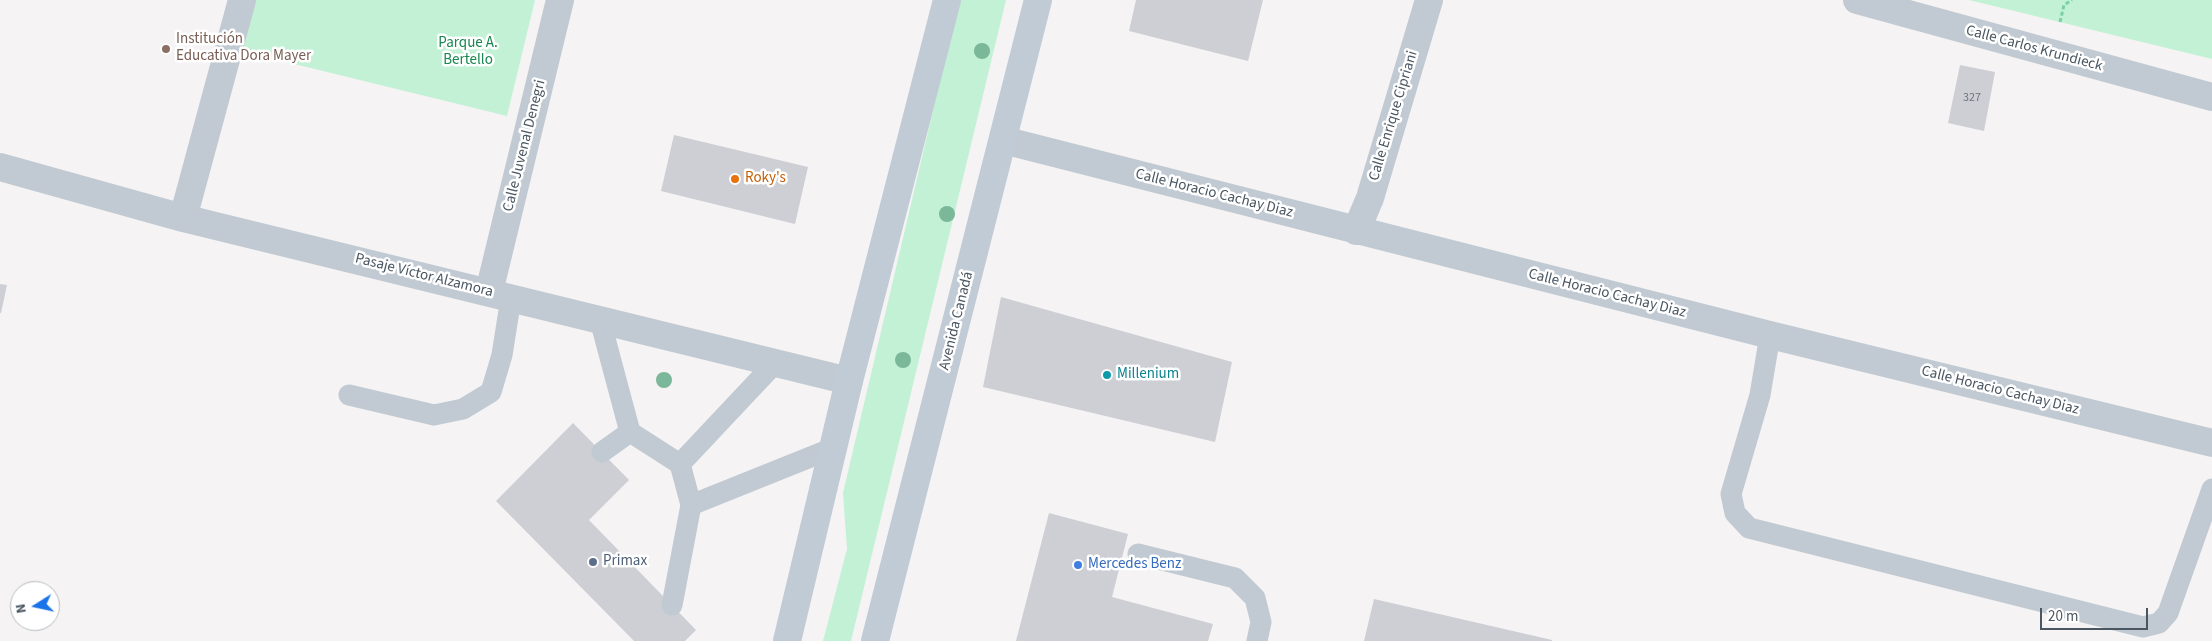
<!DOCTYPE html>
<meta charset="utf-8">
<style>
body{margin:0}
#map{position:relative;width:2212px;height:641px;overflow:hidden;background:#f5f3f3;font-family:"Source Sans 3",sans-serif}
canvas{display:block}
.north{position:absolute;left:10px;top:581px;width:50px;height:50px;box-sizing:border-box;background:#fff;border:1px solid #b7bbc0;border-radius:50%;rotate:260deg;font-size:14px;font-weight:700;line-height:20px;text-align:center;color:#4a5661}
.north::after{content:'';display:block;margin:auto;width:18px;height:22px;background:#1a73e8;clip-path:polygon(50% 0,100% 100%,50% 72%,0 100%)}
.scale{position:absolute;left:2040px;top:608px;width:108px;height:22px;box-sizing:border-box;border:2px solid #4a5661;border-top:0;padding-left:6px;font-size:15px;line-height:18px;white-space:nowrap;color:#4a5661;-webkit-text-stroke:4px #fff;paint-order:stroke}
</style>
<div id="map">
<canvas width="2212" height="641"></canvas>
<div class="north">N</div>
<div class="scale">20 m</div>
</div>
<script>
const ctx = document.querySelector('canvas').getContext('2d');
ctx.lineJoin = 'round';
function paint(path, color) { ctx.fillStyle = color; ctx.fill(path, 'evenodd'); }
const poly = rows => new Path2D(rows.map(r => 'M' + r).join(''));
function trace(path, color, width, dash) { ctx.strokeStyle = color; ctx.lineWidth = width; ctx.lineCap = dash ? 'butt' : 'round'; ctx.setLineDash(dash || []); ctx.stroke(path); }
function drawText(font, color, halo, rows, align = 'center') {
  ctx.font = font + ' "Source Sans 3",sans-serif'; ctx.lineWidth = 5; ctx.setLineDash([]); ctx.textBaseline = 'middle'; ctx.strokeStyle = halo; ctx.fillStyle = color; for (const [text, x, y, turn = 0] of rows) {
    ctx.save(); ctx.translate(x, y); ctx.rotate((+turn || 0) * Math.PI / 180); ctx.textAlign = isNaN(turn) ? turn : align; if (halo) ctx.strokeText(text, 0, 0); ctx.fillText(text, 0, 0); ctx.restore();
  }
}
paint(poly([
 [242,0,535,0,507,116,229,48],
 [959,0,1006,0,851,641,823,641,847,549,843,493],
 [1969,0,2212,0,2212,59]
]), '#c3f1d5');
paint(poly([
 [1136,0,1263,0,1248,61,1129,31],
 [1960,65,1995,72,1984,131,1948,123],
 [674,135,808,167,795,224,661,191],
 [0,284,7,285,1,313,0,313],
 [1001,297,1232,362,1215,442,983,387],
 [573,423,629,480,589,520,696,630,685,641,634,641,496,501],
 [1049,513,1128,534,1112,597,1213,624,1208,641,1016,641],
 [1374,599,1552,640,1552,641,1364,641]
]), '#cdcfd5');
trace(poly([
 [2060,22,2064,5,2072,0]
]), '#7ad0a6', 3, [4, 2.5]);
trace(poly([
 [600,320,630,432,680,464,775,363],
 [1770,335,1760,395,1731,494,1735,513,1749,528,2143,627,2159,623,2168,613,2212,489],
 [349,395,434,415,463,409,491,392,502,355,511,298],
 [602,452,630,432],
 [680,464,691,505],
 [1138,554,1235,578,1255,598,1261,622,1257,641],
 [672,605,691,505,833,448]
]), '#c1cad2', 21);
trace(poly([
 [1857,0,2212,97],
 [1003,140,1770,335,2212,443],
 [0,167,183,218,849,381],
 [183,218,242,0],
 [1356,231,1370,198,1429,0],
 [489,292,560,0]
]), '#c1cad2', 28);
trace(poly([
 [787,641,849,381,947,0],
 [875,641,1038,0]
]), '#c1cbd6', 28);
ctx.fillStyle = '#7bb799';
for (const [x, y] of [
 [982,51],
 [947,214],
 [903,360],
 [664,380]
]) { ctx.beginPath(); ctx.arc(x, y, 8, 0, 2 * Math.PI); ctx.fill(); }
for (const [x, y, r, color] of [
 [166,49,5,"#8d6e63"],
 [735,179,5,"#e8710a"],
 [1107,375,5,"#0f9aa8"],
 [593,562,5,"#5c6f8a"],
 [1078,565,5,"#3f7fe0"]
]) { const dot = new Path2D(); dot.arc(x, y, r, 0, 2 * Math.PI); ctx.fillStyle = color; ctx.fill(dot); trace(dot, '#fff', 2); }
drawText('12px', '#6b747e', null, [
 ["327",1972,98]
]);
drawText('15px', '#785e54', '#fff', [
 ["Institución",176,40],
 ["Educativa Dora Mayer",176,57]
], 'left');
drawText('15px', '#17864f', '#fff', [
 ["Parque A.",468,44],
 ["Bertello",468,61]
]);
drawText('15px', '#4a5661', '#fff', [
 ["Calle Carlos Krundieck",2034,49,15],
 ["Calle Enrique Cipriani",1394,116,-73],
 ["Calle Juvenal Denegri",525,146,-76],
 ["Calle Horacio Cachay Diaz",1214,194,14],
 ["Pasaje Víctor Alzamora",424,276,14],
 ["Calle Horacio Cachay Diaz",1607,294,14],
 ["Avenida Canadá",957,321,-76],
 ["Calle Horacio Cachay Diaz",2000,391,14]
]);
drawText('15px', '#c56008', '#fff', [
 ["Roky's",745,179]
], 'left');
drawText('15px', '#0d838f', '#fff', [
 ["Millenium",1117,375]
], 'left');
drawText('15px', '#4e5e75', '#fff', [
 ["Primax",603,562]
], 'left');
drawText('15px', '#366cbe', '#fff', [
 ["Mercedes Benz",1088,565]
], 'left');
</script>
